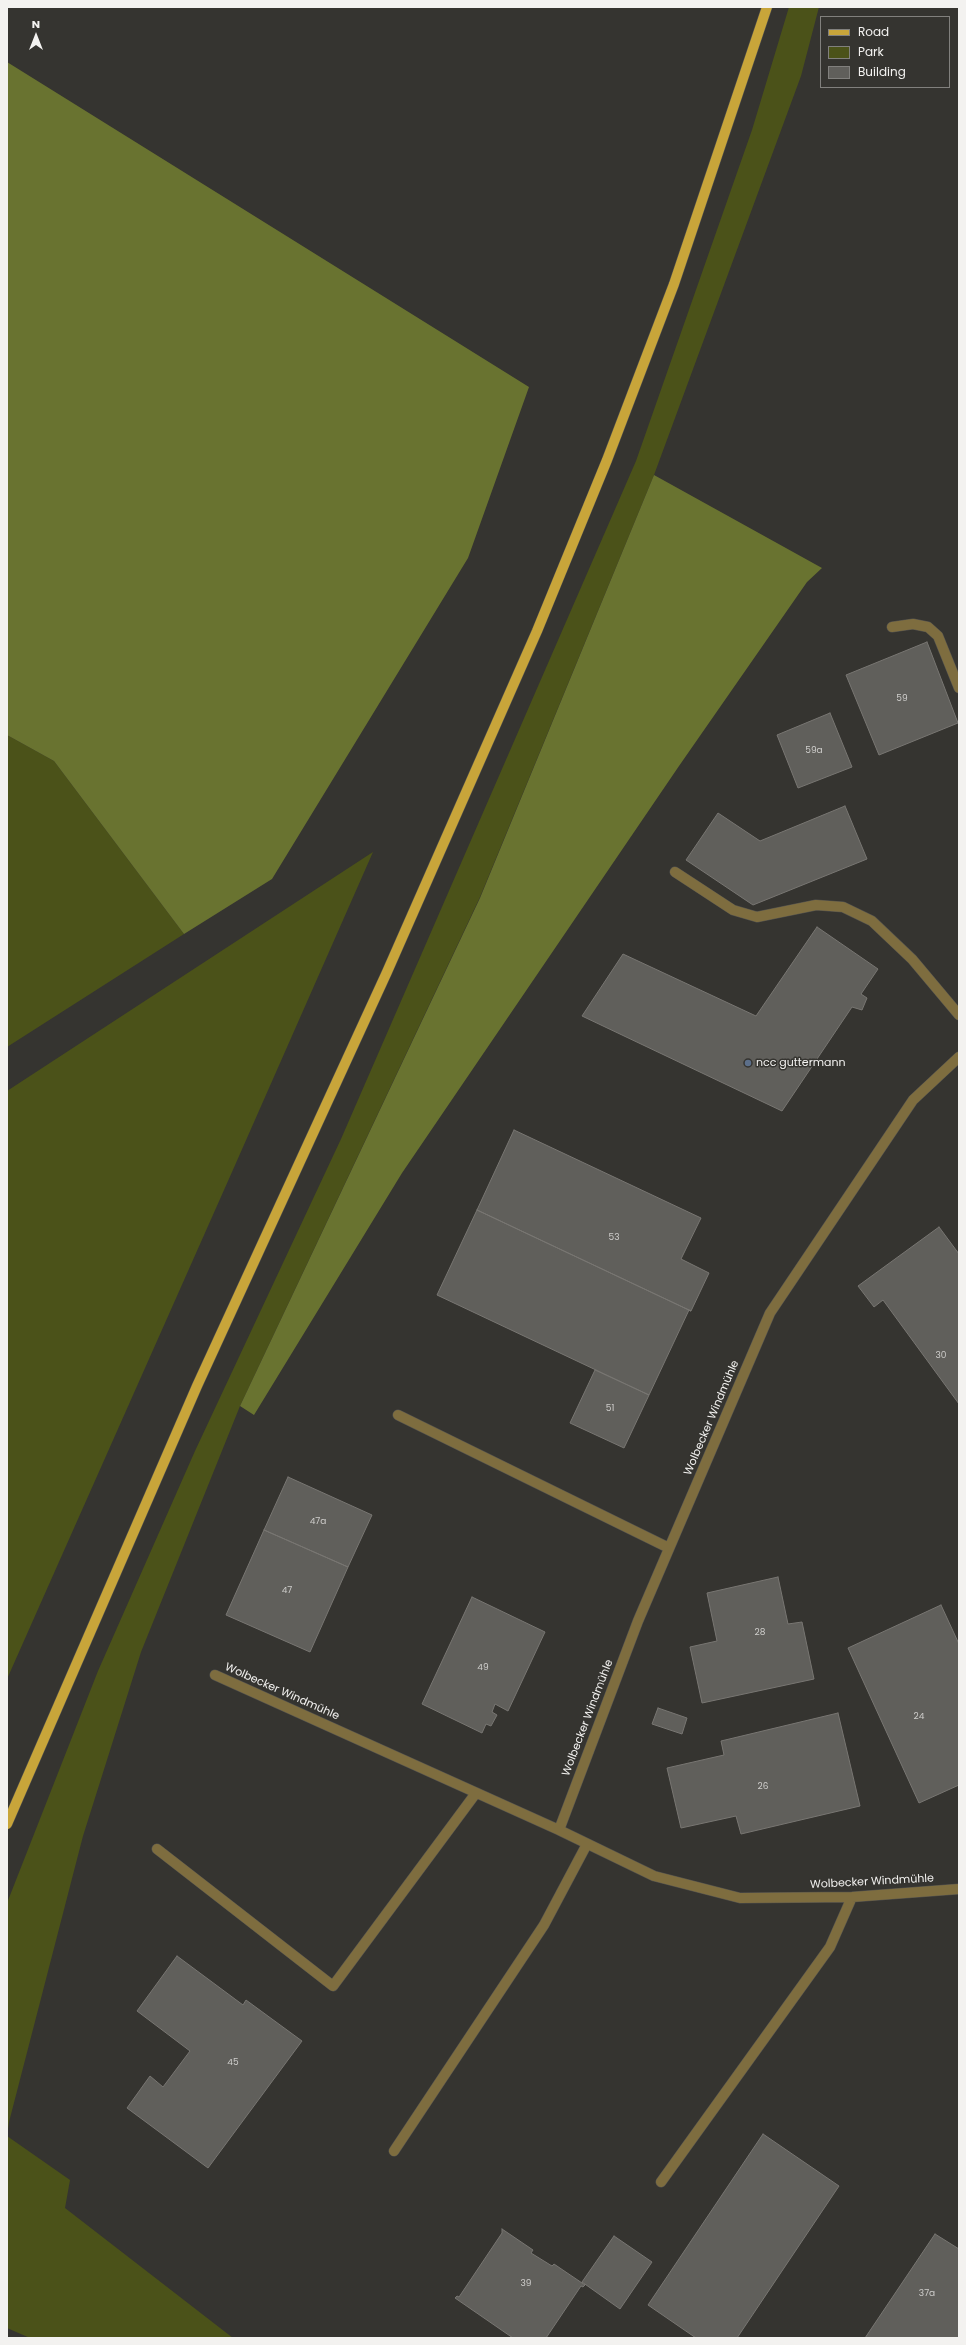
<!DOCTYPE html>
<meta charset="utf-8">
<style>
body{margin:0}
#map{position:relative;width:966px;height:2345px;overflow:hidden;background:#353430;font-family:Poppins,sans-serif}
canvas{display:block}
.frame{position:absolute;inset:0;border:8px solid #f3f2f0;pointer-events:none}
.legend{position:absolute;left:820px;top:16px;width:130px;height:72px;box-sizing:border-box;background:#353430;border:1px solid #81807d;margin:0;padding:5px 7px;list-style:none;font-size:12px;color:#f3f2f0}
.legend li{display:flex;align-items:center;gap:8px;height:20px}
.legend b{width:20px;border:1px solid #81807d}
.north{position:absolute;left:16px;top:16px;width:40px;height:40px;-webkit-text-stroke:3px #353430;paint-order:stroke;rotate:0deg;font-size:11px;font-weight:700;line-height:16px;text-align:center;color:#f3f2f0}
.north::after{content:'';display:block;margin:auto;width:14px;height:18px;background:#f3f2f0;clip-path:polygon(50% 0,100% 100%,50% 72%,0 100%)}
</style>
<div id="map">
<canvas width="966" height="2345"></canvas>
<div class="frame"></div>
<ul class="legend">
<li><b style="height:5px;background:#c8a53a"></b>Road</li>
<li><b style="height:11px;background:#4b5219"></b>Park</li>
<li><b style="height:11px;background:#605f5b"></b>Building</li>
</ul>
<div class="north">N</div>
</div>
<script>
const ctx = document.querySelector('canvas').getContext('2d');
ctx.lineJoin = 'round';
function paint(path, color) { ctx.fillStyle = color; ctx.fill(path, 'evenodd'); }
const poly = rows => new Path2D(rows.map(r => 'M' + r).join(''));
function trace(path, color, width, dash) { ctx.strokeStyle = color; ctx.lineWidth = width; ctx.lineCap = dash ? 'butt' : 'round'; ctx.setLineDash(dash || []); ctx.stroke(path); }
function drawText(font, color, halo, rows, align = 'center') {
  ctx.font = font + ' Poppins,sans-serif'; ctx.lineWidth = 3; ctx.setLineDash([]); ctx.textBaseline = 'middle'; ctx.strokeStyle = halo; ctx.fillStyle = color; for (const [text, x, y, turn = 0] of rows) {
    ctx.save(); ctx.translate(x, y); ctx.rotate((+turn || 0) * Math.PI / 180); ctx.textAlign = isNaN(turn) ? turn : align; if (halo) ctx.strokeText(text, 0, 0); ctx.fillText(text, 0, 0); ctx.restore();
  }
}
paint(poly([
 [789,7,819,7,801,76,654,475,480,897,240,1406,141,1652,83,1836,9,2122,7,2136,70,2180,65,2208,233,2338,30,2338,7,2328,7,1903,98,1671,195,1451,341,1139,636,461,752,130],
 [7,735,54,761,184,934,7,1047],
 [373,852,232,1172,7,1679,7,1091]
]), '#4b5219');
paint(poly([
 [7,62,529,387,468,558,272,879,184,934,54,761,7,735],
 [654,475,822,568,807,582,679,766,402,1173,254,1415,240,1406,480,898]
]), '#697330');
const building = poly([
 [927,642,958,723,879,755,846,675,927,642],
 [830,713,852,767,798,788,777,735,830,713],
 [845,806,867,859,753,905,686,860,718,813,760,841,845,806],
 [817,927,878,969,861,994,867,998,862,1010,852,1007,782,1111,582,1016,623,954,756,1016,817,927],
 [514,1130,701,1218,681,1259,709,1273,691,1311,477,1210,514,1130],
 [477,1210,691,1311,689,1310,649,1395,437,1295,477,1210],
 [939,1227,959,1254,959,1404,883,1300,874,1307,858,1286,939,1227],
 [595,1370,649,1395,624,1448,570,1423,595,1370],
 [288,1477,372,1515,348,1567,264,1530,288,1477],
 [264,1530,348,1567,310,1652,226,1615,264,1530],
 [778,1577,788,1624,802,1622,814,1679,702,1703,690,1647,717,1641,707,1593,778,1577],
 [472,1597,545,1632,508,1711,495,1704,492,1712,497,1715,491,1726,486,1724,482,1733,422,1704,472,1597],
 [941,1605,959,1644,959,1785,919,1803,848,1648,941,1605],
 [658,1708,687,1718,682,1734,652,1724,658,1708],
 [838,1713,860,1806,741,1834,736,1816,681,1828,667,1768,724,1755,721,1741,838,1713],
 [177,1956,243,2005,246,2000,302,2041,208,2168,127,2108,150,2076,163,2087,190,2051,137,2011,177,1956],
 [763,2134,839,2186,737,2338,696,2338,648,2305,763,2134],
 [502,2229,533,2250,531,2253,552,2266,554,2264,585,2285,583,2287,581,2286,546,2338,513,2338,455,2298,457,2296,459,2297,502,2233,502,2229],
 [935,2234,959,2249,959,2338,865,2338,935,2234],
 [614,2236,652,2262,620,2309,582,2282,614,2236]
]);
paint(building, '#605f5b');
trace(building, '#787672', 1);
const minor = poly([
 [892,627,913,624,928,627,938,636,959,688],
 [675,872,733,910,757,917,816,905,843,907,872,921,912,959,959,1015],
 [959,1057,913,1100,770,1313,638,1621,559,1830,654,1876,740,1898,852,1897,959,1889],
 [398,1415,669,1548],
 [215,1675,559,1830],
 [157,1849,333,1986,476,1793],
 [394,2151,544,1925,587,1844],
 [661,2182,830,1947,852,1897]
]);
const major = poly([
 [7,1824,197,1386,387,972,537,631,607,460,674,284,767,7]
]);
trace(minor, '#53524f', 11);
trace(major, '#53524f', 11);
trace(minor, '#7e6d3f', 10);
trace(major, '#c8a53a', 10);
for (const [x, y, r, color] of [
 [748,1063,4,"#5c6f8a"]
]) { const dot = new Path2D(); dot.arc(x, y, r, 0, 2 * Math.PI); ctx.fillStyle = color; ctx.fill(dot); trace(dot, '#353430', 1.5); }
drawText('9px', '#cecdcb', null, [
 ["59",902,699],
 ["59a",814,751],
 ["53",614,1238],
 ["30",941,1356],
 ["51",610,1409],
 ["47a",318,1522],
 ["47",287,1591],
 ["28",760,1633],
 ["49",483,1668],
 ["24",919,1717],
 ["26",763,1787],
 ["45",233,2063],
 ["39",526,2284],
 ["37a",927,2294]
]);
drawText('11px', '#f3f2f0', '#353430', [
 ["ncc guttermann",756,1063]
], 'left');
drawText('11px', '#f3f2f0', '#353430', [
 ["Wolbecker Windmühle",712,1418,-67],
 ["Wolbecker Windmühle",282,1692,24],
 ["Wolbecker Windmühle",588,1718,-69],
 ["Wolbecker Windmühle",872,1882,-3]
]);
</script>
